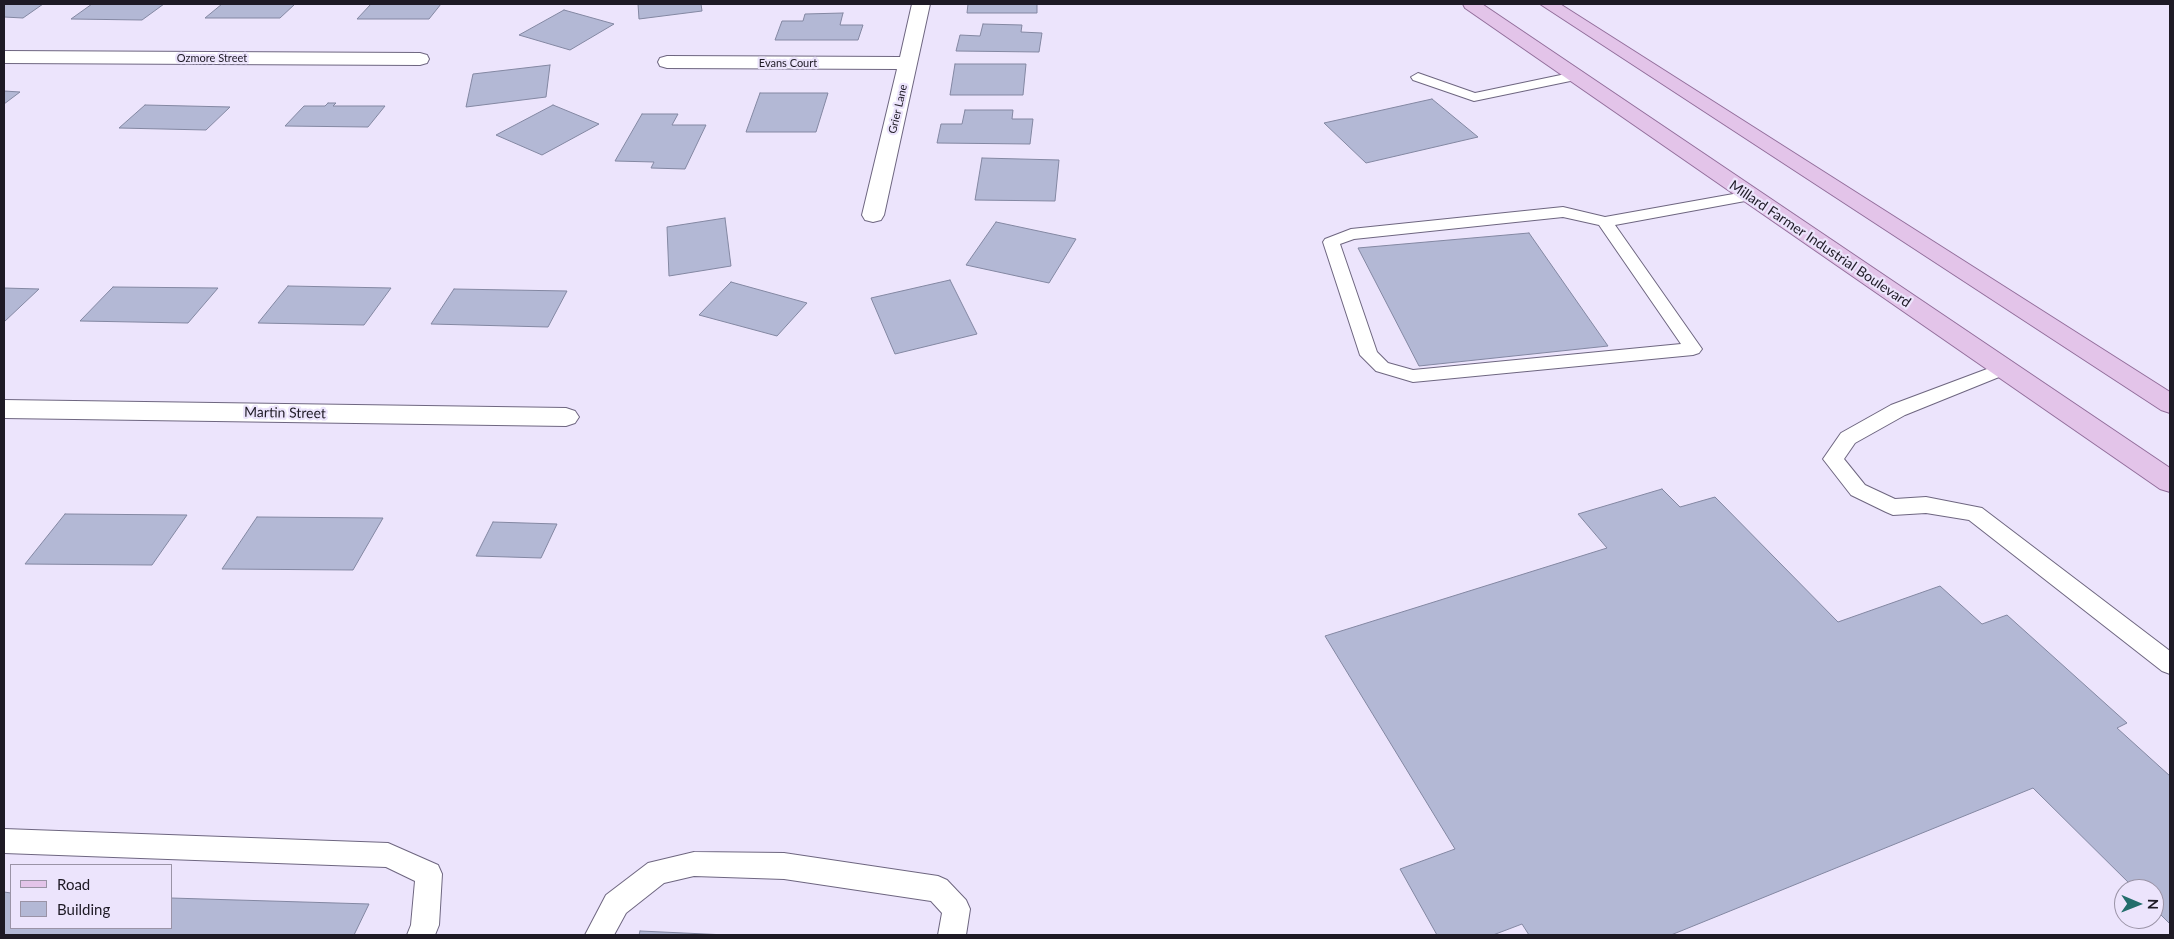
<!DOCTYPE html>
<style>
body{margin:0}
#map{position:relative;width:2174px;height:939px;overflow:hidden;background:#ece4fc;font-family:Lato,sans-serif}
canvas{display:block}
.frame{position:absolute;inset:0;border:5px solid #1e1a25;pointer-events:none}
.legend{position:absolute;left:10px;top:864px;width:162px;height:65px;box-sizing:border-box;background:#ece4fc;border:1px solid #9a93a6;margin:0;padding:6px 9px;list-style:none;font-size:15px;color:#1e1a25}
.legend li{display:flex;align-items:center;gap:10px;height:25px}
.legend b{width:25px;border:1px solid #9a93a6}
.north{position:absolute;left:2114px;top:879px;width:50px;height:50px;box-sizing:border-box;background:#ece4fc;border:1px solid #9a93a6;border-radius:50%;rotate:91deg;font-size:14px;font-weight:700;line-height:20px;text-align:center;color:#1e1a25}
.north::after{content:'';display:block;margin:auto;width:18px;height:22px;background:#236e6c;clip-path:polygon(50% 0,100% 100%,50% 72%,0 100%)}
</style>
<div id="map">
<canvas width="2174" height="939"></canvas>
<div class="frame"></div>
<ul class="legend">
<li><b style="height:6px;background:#e3c4e9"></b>Road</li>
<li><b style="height:14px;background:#b3b8d5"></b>Building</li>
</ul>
<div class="north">N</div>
</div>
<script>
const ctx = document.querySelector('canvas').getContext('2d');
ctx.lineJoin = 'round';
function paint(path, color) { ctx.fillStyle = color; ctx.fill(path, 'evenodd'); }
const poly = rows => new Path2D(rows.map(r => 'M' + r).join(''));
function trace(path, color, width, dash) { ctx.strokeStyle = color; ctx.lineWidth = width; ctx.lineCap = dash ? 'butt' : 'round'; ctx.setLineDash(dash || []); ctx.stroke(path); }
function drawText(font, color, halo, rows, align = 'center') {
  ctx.font = font + ' Lato,sans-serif'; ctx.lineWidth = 4.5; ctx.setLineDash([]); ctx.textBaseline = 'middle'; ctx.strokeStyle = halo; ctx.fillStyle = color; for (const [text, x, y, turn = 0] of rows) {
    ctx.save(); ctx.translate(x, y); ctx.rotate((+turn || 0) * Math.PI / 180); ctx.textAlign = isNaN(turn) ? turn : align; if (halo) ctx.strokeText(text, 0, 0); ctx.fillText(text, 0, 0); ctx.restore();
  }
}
const building = poly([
 [4,4,43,4,23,18,4,17,4,4],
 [92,4,164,4,142,20,71,19,92,4],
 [222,4,295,4,280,18,205,18,222,4],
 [371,4,441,4,429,19,357,19,371,4],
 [638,4,701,4,702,11,639,19,638,4],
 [968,4,1037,4,1037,13,967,13,968,4],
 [564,10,614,24,570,50,519,35,564,10],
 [843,13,840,25,863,25,858,40,775,40,782,21,803,21,805,14,843,13],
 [983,24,1022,25,1021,32,1042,33,1039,52,956,51,960,35,980,36,983,24],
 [955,64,1026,64,1023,95,950,95,955,64],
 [550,65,546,97,466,107,473,74,550,65],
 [4,91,20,92,4,104,4,91],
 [760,93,828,93,816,132,746,132,760,93],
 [1432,99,1478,137,1366,163,1324,123,1432,99],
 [328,103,336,103,333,106,385,106,368,127,285,126,304,106,325,106,328,103],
 [145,105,230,107,206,130,119,128,145,105],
 [553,105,599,124,542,155,496,135,553,105],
 [965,110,1013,110,1012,119,1033,119,1030,144,937,143,941,124,962,124,965,110],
 [642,114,678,114,672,125,706,125,685,169,651,168,654,162,615,161,642,114],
 [982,158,1059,160,1055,201,975,200,982,158],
 [725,218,731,266,669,276,667,227,725,218],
 [996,222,1076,239,1049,283,966,265,996,222],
 [1529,233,1608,346,1419,366,1358,248,1529,233],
 [950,280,977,334,895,354,871,298,950,280],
 [731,282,807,303,777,336,699,315,731,282],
 [288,286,391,288,364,325,258,323,288,286],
 [113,287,218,288,188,323,80,321,113,287],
 [4,288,39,289,4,322,4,288],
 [454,289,567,291,548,327,431,324,454,289],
 [1662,489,1680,507,1715,497,1838,622,1940,586,1982,624,2007,615,2127,723,2117,728,2170,776,2170,924,2154,908,2154,889,2135,889,2033,788,1671,935,1529,935,1522,924,1493,935,1437,935,1400,869,1455,849,1325,636,1607,548,1578,514,1662,489],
 [65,514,187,515,152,565,25,564,65,514],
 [257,517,383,518,353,570,222,569,257,517],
 [493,522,557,524,541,558,476,556,493,522],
 [4,892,11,893,11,928,171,928,171,898,369,904,354,935,4,935,4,892],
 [640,931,727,935,639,935,640,931]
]);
paint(building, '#b3b8d5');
trace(building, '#8387a2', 1);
const service = poly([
 [1575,72,1582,76,1580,79,1474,101,1413,80,1411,77,1418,73,1475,93,1575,72],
 [1750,191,1758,196,1756,199,1615,225,1702,349,1699,353,1693,355,1413,382,1376,371,1360,355,1323,242,1325,239,1351,229,1563,207,1605,217,1750,191],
 [1563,217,1599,225,1681,344,1413,370,1388,363,1377,352,1340,244,1354,239,1563,217],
 [2003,363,2009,365,2012,369,2009,373,1905,415,1855,443,1844,459,1865,485,1895,499,1926,497,1982,508,2170,651,2170,674,2162,671,1969,520,1926,513,1893,515,1886,512,1851,495,1823,459,1841,433,1891,405,2003,363],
 [4,829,388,843,438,865,442,874,439,925,435,935,407,935,411,925,415,881,386,867,4,853,4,829],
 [694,852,784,853,938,876,947,880,966,900,970,909,966,935,938,935,942,913,931,901,784,879,694,876,664,883,626,913,614,935,585,935,606,895,648,863,694,852]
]);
const minor = poly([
 [912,4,930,4,884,215,881,220,873,222,865,220,862,215,897,69,667,68,660,66,658,62,660,58,667,56,900,57,912,4],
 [4,51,420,53,427,55,429,59,427,63,420,65,4,63,4,51],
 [4,400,566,408,575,411,579,417,575,423,566,426,4,418,4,400]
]);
const primary = poly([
 [1463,4,1482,4,2170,468,2170,492,2160,489,1465,8,1463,4],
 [1540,4,1560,4,2170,392,2170,413,2161,410,1540,4]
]);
trace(service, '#6e6680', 2);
trace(minor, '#6e6680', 2);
trace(primary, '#926e9b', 2);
paint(service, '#fff');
paint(minor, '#fff');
paint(primary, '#e3c4e9');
drawText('11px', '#1e1a25', '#ece4fc', [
 ["Ozmore Street",212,58],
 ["Evans Court",788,63],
 ["Grier Lane",898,109,-77]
]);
drawText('14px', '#1e1a25', '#ece4fc', [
 ["Millard Farmer Industrial Boulevard",1820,244,34],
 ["Martin Street",285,413,1]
]);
</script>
